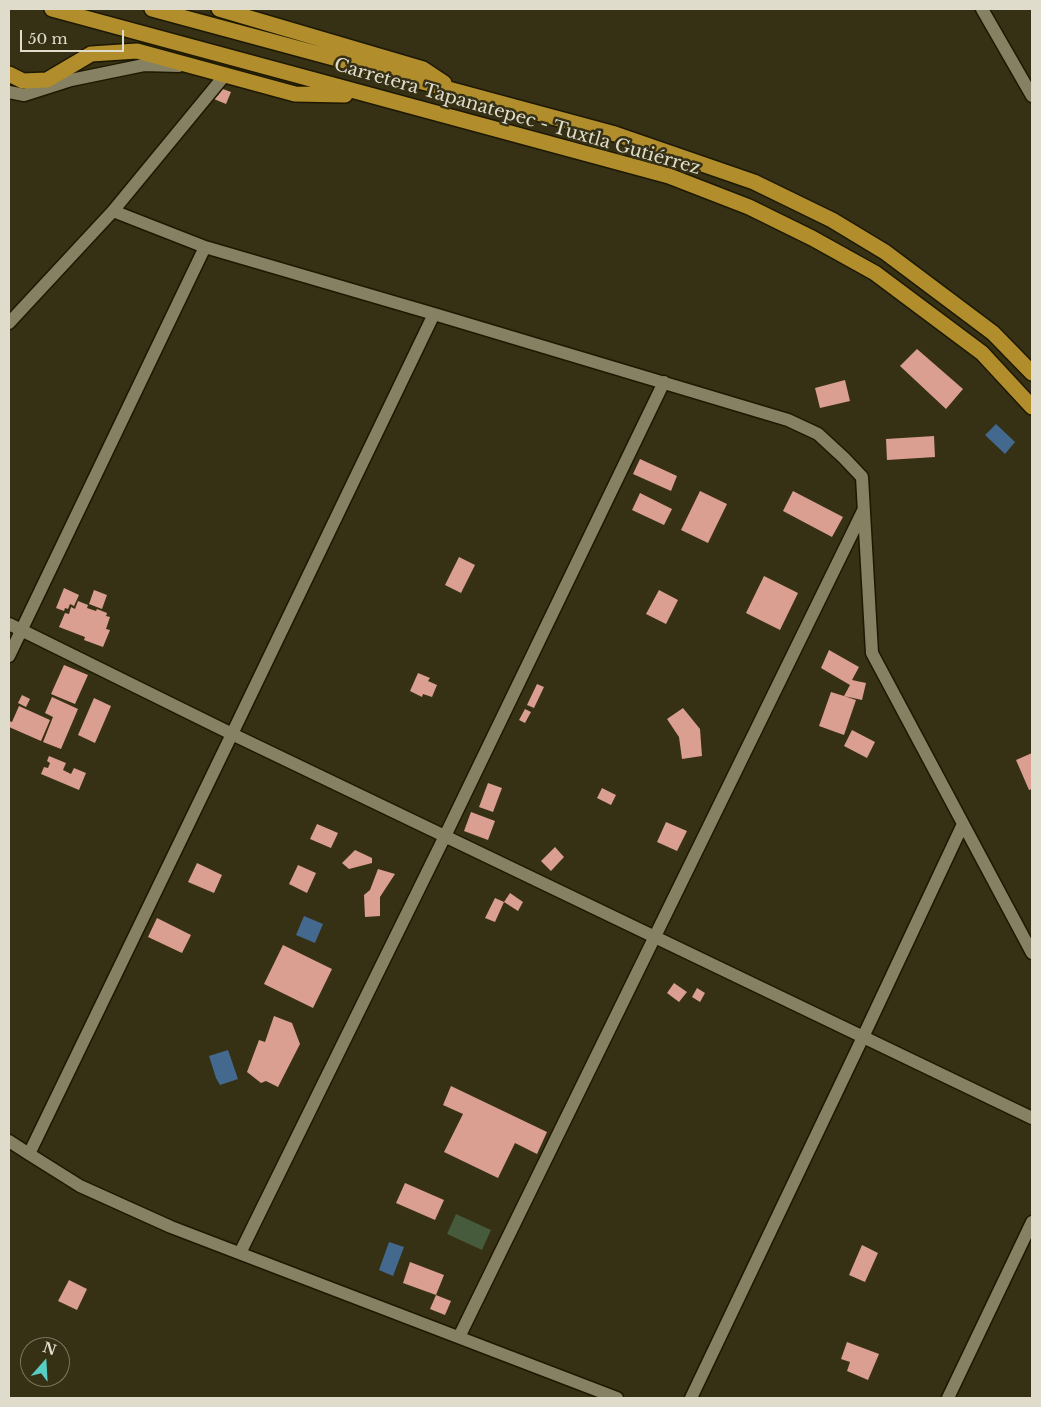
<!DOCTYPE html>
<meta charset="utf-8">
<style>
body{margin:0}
#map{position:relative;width:1041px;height:1407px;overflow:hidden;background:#363015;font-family:"Libre Baskerville",serif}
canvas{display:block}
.frame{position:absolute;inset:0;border:10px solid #dfdccc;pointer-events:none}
.north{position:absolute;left:20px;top:1337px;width:50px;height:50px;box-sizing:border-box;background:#363015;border:1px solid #7a755e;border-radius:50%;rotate:19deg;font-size:14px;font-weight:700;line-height:20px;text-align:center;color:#dfdccc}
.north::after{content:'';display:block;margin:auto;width:18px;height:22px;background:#56cec4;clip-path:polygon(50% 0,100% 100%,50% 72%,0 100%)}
.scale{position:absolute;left:20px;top:30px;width:104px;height:22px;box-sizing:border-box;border:2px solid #dfdccc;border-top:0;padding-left:6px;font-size:15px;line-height:18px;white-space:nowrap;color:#dfdccc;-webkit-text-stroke:4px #363015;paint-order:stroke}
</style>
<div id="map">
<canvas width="1041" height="1407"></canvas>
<div class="frame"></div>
<div class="north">N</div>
<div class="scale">50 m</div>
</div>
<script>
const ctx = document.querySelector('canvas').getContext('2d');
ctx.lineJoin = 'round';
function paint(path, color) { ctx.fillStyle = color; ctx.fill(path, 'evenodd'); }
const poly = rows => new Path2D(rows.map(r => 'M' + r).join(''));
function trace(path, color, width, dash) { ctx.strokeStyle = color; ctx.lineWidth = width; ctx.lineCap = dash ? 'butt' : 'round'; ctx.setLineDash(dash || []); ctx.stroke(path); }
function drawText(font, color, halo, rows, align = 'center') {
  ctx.font = font + ' "Libre Baskerville",serif'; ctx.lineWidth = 5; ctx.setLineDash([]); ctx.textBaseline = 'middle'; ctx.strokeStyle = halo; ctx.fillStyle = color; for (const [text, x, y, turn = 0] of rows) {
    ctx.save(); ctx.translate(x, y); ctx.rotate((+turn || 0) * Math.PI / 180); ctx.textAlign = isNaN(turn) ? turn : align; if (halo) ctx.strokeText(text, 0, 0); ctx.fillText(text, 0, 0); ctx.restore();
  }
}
paint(poly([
 [456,1214,491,1230,482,1250,447,1234]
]), '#455b3b');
paint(poly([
 [996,424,1015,442,1005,454,985,435],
 [304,916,323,924,315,943,296,935],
 [228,1050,238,1079,220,1085,216,1078,209,1056],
 [389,1242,404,1247,393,1276,379,1270]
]), '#43698f');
paint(poly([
 [220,88,231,92,226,104,214,99,217,92,219,93],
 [917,349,963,389,946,409,900,366],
 [845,380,850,401,820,408,815,388],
 [934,436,935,457,887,460,886,439],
 [640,459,677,476,671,491,633,474],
 [700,491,727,504,708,543,681,530],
 [793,491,843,517,832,537,783,511],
 [640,493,672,509,664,525,632,510],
 [459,557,475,565,461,593,445,585],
 [764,576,798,593,780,630,746,613],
 [64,588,79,595,74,606,70,604,68,609,65,608,64,611,56,608],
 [94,590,107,595,102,609,89,604],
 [659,590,678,600,666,624,646,614],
 [78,601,88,605,87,608,96,611,97,609,107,613,106,616,110,617,106,629,110,630,103,647,84,640,85,637,59,627,65,613,69,614,71,607,75,609],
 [829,650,859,667,852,680,866,683,862,700,844,696,856,700,844,735,819,726,831,692,844,696,850,685,821,668],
 [64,665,88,675,75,704,51,694],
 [418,673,430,678,428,681,437,685,432,697,423,694,422,697,410,691],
 [537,684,544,687,534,708,527,705],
 [22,695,30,699,26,707,18,703],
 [52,697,78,709,61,749,43,742,53,717,45,713],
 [94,698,111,706,95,743,78,735],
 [19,706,50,720,41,741,9,727,9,721,12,722],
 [683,708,700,729,702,756,682,759,679,737,667,719],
 [525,709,531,712,525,723,519,720],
 [852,730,875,742,867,758,844,746],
 [1032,753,1032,789,1029,790,1016,760],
 [49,756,66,763,63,770,71,774,74,768,86,773,79,790,41,774,44,767,48,768,50,763,47,761],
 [488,783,502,788,493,812,479,807],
 [602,788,616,795,611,805,597,798],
 [471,812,495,821,488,840,464,831],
 [666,822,687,831,677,851,657,842],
 [317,824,338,833,331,848,310,839],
 [555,847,564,857,551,871,541,861],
 [355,850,372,858,372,863,349,869,342,863],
 [197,863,222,875,214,893,188,882],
 [298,865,316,873,307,893,289,884],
 [378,869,395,874,380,897,380,916,365,917,364,895,370,890],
 [510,893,523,902,518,911,504,902],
 [495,898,504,902,495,922,485,918],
 [157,918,191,935,182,953,148,937],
 [283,945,332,969,313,1008,264,984],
 [674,983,687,992,679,1002,667,993],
 [697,988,705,993,700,1002,692,997],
 [274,1016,292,1023,300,1044,278,1087,266,1081,261,1083,247,1072,259,1040,265,1042],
 [451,1086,547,1132,537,1154,515,1143,498,1178,444,1152,463,1114,443,1105],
 [405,1183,444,1200,435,1220,396,1203],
 [862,1245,878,1253,865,1282,849,1275],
 [410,1262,444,1275,436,1295,403,1283],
 [69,1280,87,1289,77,1310,58,1301],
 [436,1295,451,1301,445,1315,430,1309],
 [847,1342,879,1354,868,1380,847,1371,850,1362,841,1359]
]), '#da9f90');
const street = poly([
 [9,92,24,95,71,80,144,65,179,66],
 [434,314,788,420,818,434,844,458,862,477,872,653,1032,953],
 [9,323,113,211,225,75],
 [9,624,232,734,434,314,205,247],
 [9,656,205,247,113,211],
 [9,1141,29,1154,232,734,1032,1118],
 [29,1154,80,1186,171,1227,617,1398],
 [240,1253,445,836,664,382],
 [459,1337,863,511],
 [691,1398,863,1037,963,824],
 [948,1398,1032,1222]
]);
const secondary = poly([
 [982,9,1032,96]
]);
const highway = poly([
 [52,9,669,176,749,207,812,238,875,273,982,353,1032,407],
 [152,9,615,134,754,182,832,220,885,252,993,333,1032,373],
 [219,9,423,69,444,83],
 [9,74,23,81,47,80,91,54,137,51,295,94,345,95]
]);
trace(street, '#1d1800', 15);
trace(secondary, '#1d1800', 15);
trace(highway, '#1d1800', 18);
trace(street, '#868163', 12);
trace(secondary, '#868163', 12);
trace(highway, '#b18e2b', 15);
drawText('18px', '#dfdccc', '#363015', [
 ["Carretera Tapanatepec - Tuxtla Gutiérrez",517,117,16]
]);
</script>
